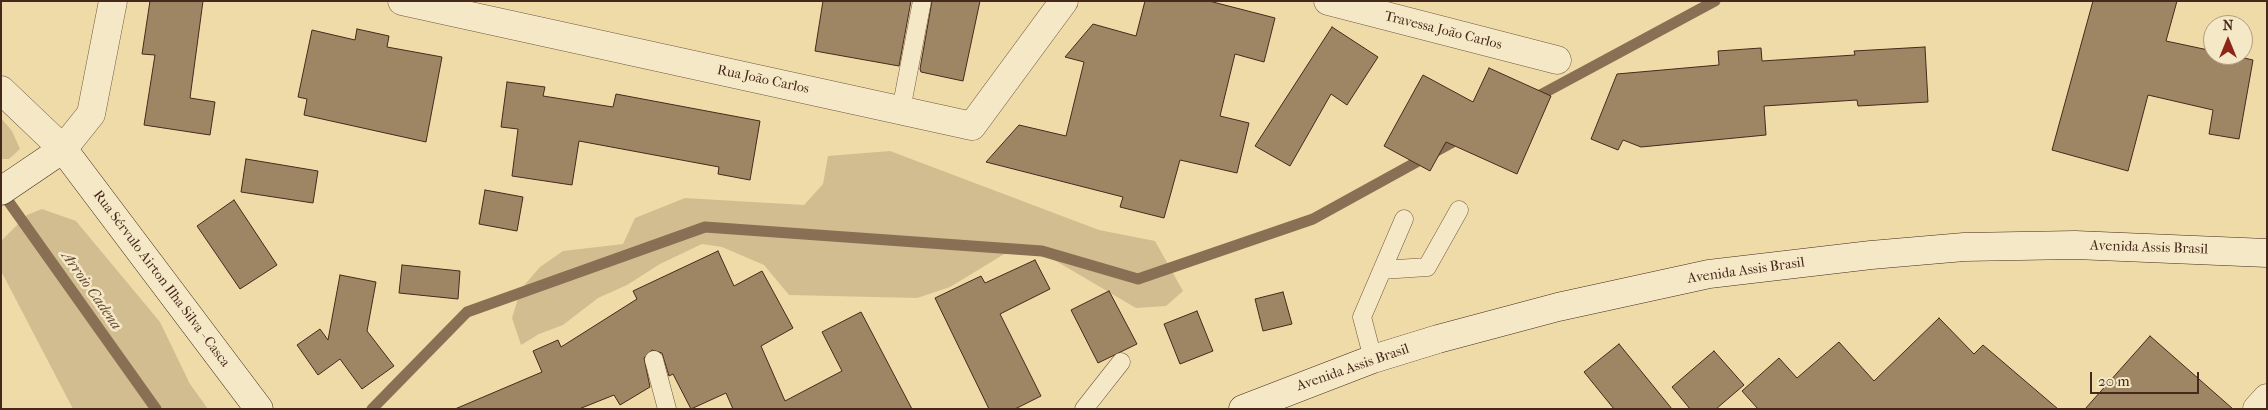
<!DOCTYPE html>
<meta charset="utf-8">
<style>
body{margin:0}
#map{position:relative;width:2268px;height:410px;overflow:hidden;background:#efdba8;font-family:"IM FELL French Canon",serif}
canvas{display:block}
.frame{position:absolute;inset:0;border:2px solid #46291c;pointer-events:none}
.north{position:absolute;left:2203px;top:15px;width:50px;height:50px;box-sizing:border-box;background:#f5e8c6;border:1px solid #af9c82;border-radius:50%;rotate:0deg;font-size:14px;font-weight:700;line-height:20px;text-align:center;color:#46291c}
.north::after{content:'';display:block;margin:auto;width:18px;height:22px;background:#8f2418;clip-path:polygon(50% 0,100% 100%,50% 72%,0 100%)}
.scale{position:absolute;left:2090px;top:372px;width:109px;height:22px;box-sizing:border-box;border:2px solid #46291c;border-top:0;padding-left:6px;font-size:15px;line-height:18px;white-space:nowrap;color:#46291c;-webkit-text-stroke:4px #f5e8c6;paint-order:stroke}
</style>
<div id="map">
<canvas width="2268" height="410"></canvas>
<div class="frame"></div>
<div class="north">N</div>
<div class="scale">20 m</div>
</div>
<script>
const ctx = document.querySelector('canvas').getContext('2d');
ctx.lineJoin = 'round';
function paint(path, color) { ctx.fillStyle = color; ctx.fill(path, 'evenodd'); }
const poly = rows => new Path2D(rows.map(r => 'M' + r).join(''));
function trace(path, color, width, dash) { ctx.strokeStyle = color; ctx.lineWidth = width; ctx.lineCap = dash ? 'butt' : 'round'; ctx.setLineDash(dash || []); ctx.stroke(path); }
function drawText(font, color, halo, rows, align = 'center') {
  ctx.font = font + ' "IM FELL French Canon",serif'; ctx.lineWidth = 5; ctx.setLineDash([]); ctx.textBaseline = 'middle'; ctx.strokeStyle = halo; ctx.fillStyle = color; for (const [text, x, y, turn = 0] of rows) {
    ctx.save(); ctx.translate(x, y); ctx.rotate((+turn || 0) * Math.PI / 180); ctx.textAlign = isNaN(turn) ? turn : align; if (halo) ctx.strokeText(text, 0, 0); ctx.fillText(text, 0, 0); ctx.restore();
  }
}
paint(poly([
 [1,118,12,131,20,149,9,159,1,159],
 [890,151,1099,230,1155,241,1183,291,1166,306,1136,308,1049,257,1006,253,950,287,917,298,789,295,764,265,722,247,702,244,660,264,627,285,598,298,563,325,539,334,521,345,512,318,521,289,540,267,563,251,623,244,635,218,685,198,804,205,823,184,828,156],
 [42,209,76,221,160,322,190,384,208,409,73,409,1,271,1,241,27,215]
]), '#d2bd90');
trace(poly([
 [1531,100,1715,1],
 [1,191,156,409],
 [372,409,467,312,705,227,1042,251,1138,279,1313,219,1462,137]
]), '#896f53', 11);
const building = poly([
 [150,1,203,1,190,98,215,102,210,135,144,125,155,55,142,54,150,1],
 [823,1,911,1,899,66,815,51,823,1],
 [932,1,980,1,963,81,921,72,920,69,932,1],
 [1145,1,1209,1,1275,18,1264,62,1235,54,1220,116,1249,123,1237,173,1180,160,1164,218,1120,207,1123,197,986,162,1019,125,1066,136,1084,62,1065,57,1093,24,1136,36,1145,1],
 [2093,1,2177,1,2166,41,2213,51,2213,55,2231,55,2253,60,2239,139,2209,134,2213,110,2148,95,2128,171,2052,150,2093,1],
 [1332,27,1378,57,1347,105,1331,94,1290,166,1255,146,1332,27],
 [357,29,389,36,387,47,442,57,426,142,304,115,307,99,298,97,312,30,355,40,357,29],
 [1925,47,1928,102,1858,106,1857,100,1764,106,1766,135,1641,147,1623,140,1618,150,1591,139,1617,74,1719,65,1718,51,1761,48,1762,61,1855,55,1854,51,1925,47],
 [1489,68,1551,96,1517,174,1446,142,1430,171,1384,146,1423,75,1473,102,1489,68],
 [507,82,545,87,543,96,613,107,616,94,760,121,750,180,718,174,719,167,579,141,572,185,512,176,518,129,501,127,507,82],
 [246,159,318,171,313,203,241,192,246,159],
 [485,190,523,197,517,231,479,224,485,190],
 [234,200,277,265,240,289,197,226,234,200],
 [718,251,734,286,762,271,793,328,761,346,785,401,842,371,822,332,861,312,912,409,733,409,726,393,691,409,673,374,669,376,662,353,652,350,644,358,650,387,620,405,614,395,579,409,455,409,542,372,533,351,558,340,561,347,637,299,633,291,718,251],
 [1035,260,1050,289,1000,314,1041,396,1015,409,989,409,935,298,981,276,985,283,1035,260],
 [402,265,460,271,458,299,399,293,402,265],
 [340,275,376,282,367,331,394,366,362,389,340,359,318,375,297,345,320,329,328,340,340,275],
 [1109,291,1137,344,1098,363,1071,310,1109,291],
 [1283,292,1292,324,1263,331,1255,299,1283,292],
 [1197,311,1213,351,1180,364,1164,324,1197,311],
 [1939,318,1974,354,1983,345,2058,409,1758,409,1742,391,1779,358,1797,378,1839,342,1874,381,1939,318],
 [2150,336,2233,409,2085,409,2150,336],
 [1619,344,1672,409,1614,409,1584,372,1619,344],
 [1714,351,1744,385,1716,409,1690,409,1672,387,1714,351]
]);
paint(building, '#9e8665');
trace(building, '#46291c', 1);
const lane = poly([
 [901,110,922,1],
 [1382,270,1427,267,1459,210],
 [1373,359,1362,317,1404,219],
 [654,360,667,409],
 [1084,409,1121,362]
]);
const street = poly([
 [402,1,972,126,1064,1],
 [1328,1,1557,60],
 [1,90,63,149,91,114,113,1],
 [2257,409,2267,398]
]);
const secondary = poly([
 [1,191,63,149,259,409],
 [1243,409,1373,359,1438,339,1558,307,1709,274,1871,255,1964,247,2075,245,2267,253]
]);
trace(lane, '#70563f', 19);
trace(street, '#70563f', 29);
trace(secondary, '#46291c', 29);
trace(lane, '#f5e8c6', 18);
trace(street, '#f5e8c6', 28);
trace(secondary, '#f5e8c6', 28);
drawText('14px', '#46291c', '#f5e8c6', [
 ["Travessa João Carlos",1443,31,14],
 ["Rua João Carlos",763,80,12],
 ["Avenida Assis Brasil",2149,248,2],
 ["Avenida Assis Brasil",1746,271,-8],
 ["Rua Sérvulo Airton Ilha Silva - Casca",161,279,53],
 ["Avenida Assis Brasil",1353,368,-19]
]);
drawText('italic 15px', '#624633', '#f5e8c6', [
 ["Arroio Cadena",91,291,55]
]);
</script>
